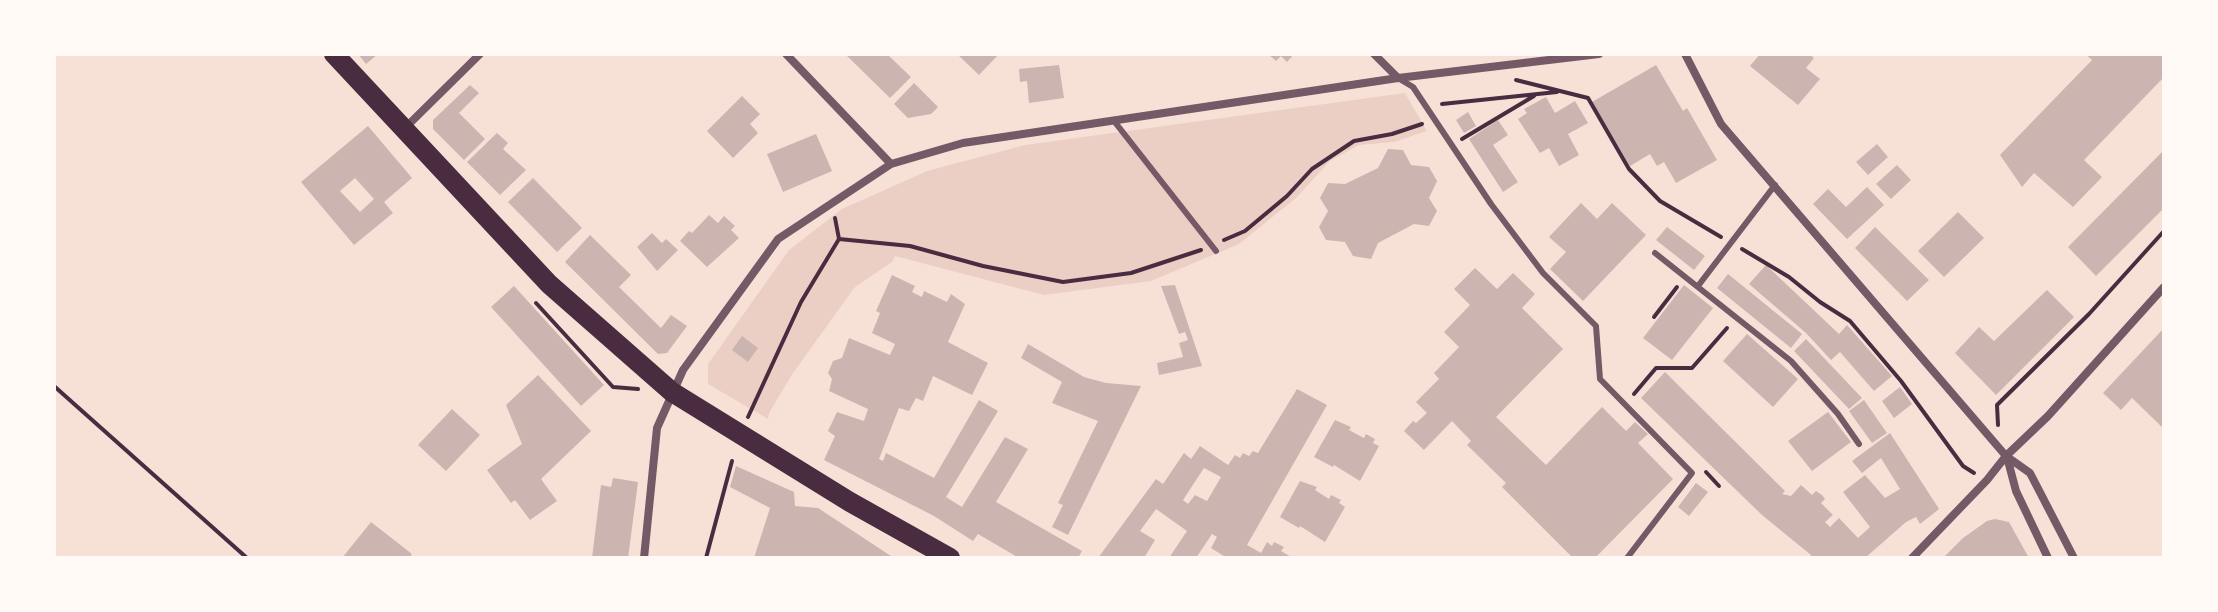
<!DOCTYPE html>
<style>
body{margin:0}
#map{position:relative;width:2218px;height:612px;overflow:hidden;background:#f7e1d7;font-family:"Archivo Narrow",sans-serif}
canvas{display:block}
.frame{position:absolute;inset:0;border:56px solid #fffaf5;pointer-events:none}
</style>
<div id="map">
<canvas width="2218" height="612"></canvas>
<div class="frame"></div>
</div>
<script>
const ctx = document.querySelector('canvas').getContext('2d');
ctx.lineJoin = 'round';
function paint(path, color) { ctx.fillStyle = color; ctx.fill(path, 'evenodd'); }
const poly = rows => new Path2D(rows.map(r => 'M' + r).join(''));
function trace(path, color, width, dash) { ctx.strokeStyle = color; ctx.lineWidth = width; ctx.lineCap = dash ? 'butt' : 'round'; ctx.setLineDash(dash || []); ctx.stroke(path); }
paint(poly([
 [1405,93,1427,131,1394,142,1359,145,1330,161,1296,198,1239,244,1151,281,1044,295,895,256,892,262,855,287,793,373,769,413,768,419,708,384,708,364,789,250,842,209,927,171,1025,145]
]), '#ebcfc5');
paint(poly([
 [358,54,378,54,366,64],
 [845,54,887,54,911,77,890,98],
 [957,54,999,54,979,75],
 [1268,54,1294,54,1287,62,1281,56,1276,61],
 [1760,54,1809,54,1814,58,1806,68,1820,79,1798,105,1750,66],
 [2085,54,2164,54,2164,77,2084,160,2102,177,2073,207,2034,173,2022,187,2000,155,2092,60],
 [1059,65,1064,98,1029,103,1027,81,1020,82,1019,69],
 [1656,65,1683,111,1687,108,1717,160,1676,183,1664,162,1657,166,1650,154,1630,166,1592,102],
 [914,83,938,107,931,114,908,118,894,104],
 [470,85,479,93,459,113,485,139,464,160,433,129,433,120],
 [742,96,760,114,750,124,758,133,733,158,707,131],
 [1546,97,1555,113,1575,101,1588,123,1568,134,1579,155,1559,166,1549,148,1540,153,1518,119,1527,113,1524,109],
 [1468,112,1476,126,1464,133,1456,120],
 [1498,120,1508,135,1493,145,1518,182,1503,192,1469,139],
 [368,126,412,178,384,202,393,213,354,245,301,182],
 [355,178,374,199,360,212,340,191],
 [497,133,508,143,503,149,526,170,500,195,467,162],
 [816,134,832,171,783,192,767,154],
 [1877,144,1888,157,1868,175,1856,162],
 [1388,149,1403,150,1411,165,1429,167,1437,181,1429,198,1437,211,1429,226,1414,224,1378,243,1371,259,1353,256,1345,242,1326,240,1319,227,1328,211,1320,198,1328,183,1345,184,1378,168],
 [2164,150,2164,208,2096,276,2068,247],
 [1897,165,1911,180,1891,199,1876,184],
 [533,178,582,228,557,252,508,202],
 [1867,187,1884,205,1847,239,1813,204,1828,189,1846,207],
 [1581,203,1597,219,1612,203,1646,235,1583,301,1550,269,1566,252,1549,237],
 [1958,212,1984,238,1944,277,1918,251],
 [709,215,718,223,724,216,735,226,731,230,739,238,707,267,680,241,689,231,692,233],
 [1667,227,1705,256,1694,270,1656,240],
 [1875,227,1929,280,1907,301,1855,248],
 [652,233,662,243,666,239,678,250,657,271,637,247],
 [590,235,631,275,619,287,661,328,671,315,687,326,667,353,658,354,565,262],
 [1766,265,1839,334,1847,325,1892,376,1874,391,1840,352,1831,360,1806,333,1749,284],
 [1475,268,1497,289,1513,273,1535,294,1522,308,1563,349,1496,417,1546,465,1602,407,1626,431,1635,422,1648,434,1638,443,1673,479,1595,558,1573,558,1502,487,1506,483,1467,445,1471,441,1452,421,1424,450,1404,431,1413,421,1416,423,1427,413,1416,402,1439,379,1434,373,1459,347,1444,332,1470,305,1454,289],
 [1728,274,1802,334,1791,348,1717,288],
 [892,275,915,286,912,292,922,297,924,291,947,302,951,294,965,304,948,342,988,363,972,395,933,376,923,401,916,398,909,411,899,408,879,459,883,461,886,453,934,478,979,400,998,411,946,497,962,507,1005,437,1028,449,996,502,1082,551,1078,558,1019,558,978,534,973,541,934,516,824,460,835,436,828,431,837,412,864,421,868,409,829,391,832,379,828,373,833,361,842,358,849,338,890,355,895,344,872,333,880,313,876,311],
 [1175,285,1202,366,1159,375,1157,363,1183,357,1179,343,1188,340,1185,332,1179,334,1161,286],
 [1684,285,1713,308,1672,360,1643,338],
 [514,286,604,385,581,406,491,307],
 [2047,290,2074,317,1996,395,1955,353,1979,327,1994,341],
 [2164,328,2164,429,2132,398,2121,410,2103,393],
 [1747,334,1798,379,1773,407,1723,361],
 [742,336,758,348,748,362,732,350],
 [1806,339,1862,398,1849,409,1794,351],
 [1028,344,1084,377,1106,383,1141,386,1068,535,1052,527,1063,505,1058,503,1098,421,1052,403,1062,382,1021,358],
 [1665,372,1785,491,1782,494,1791,496,1801,485,1812,495,1816,491,1822,495,1825,499,1821,503,1833,515,1825,522,1830,527,1839,518,1858,538,1870,527,1843,492,1865,475,1885,498,1900,489,1881,458,1862,473,1852,461,1890,433,1939,509,1920,524,1916,517,1906,522,1865,558,1809,558,1811,555,1762,515,1641,398],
 [538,375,591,431,541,479,557,501,530,520,515,500,511,503,487,470,522,444,506,405],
 [1900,387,1912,404,1894,418,1882,401],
 [1297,389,1327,405,1247,545,1261,553,1267,542,1272,546,1274,542,1284,547,1281,551,1293,558,1227,558,1211,548,1217,537,1212,534,1196,558,1169,558,1187,531,1156,509,1140,531,1155,540,1144,558,1098,558,1156,479,1163,484,1184,453,1191,459,1200,446,1228,465,1235,455,1240,458,1243,453,1249,456,1253,451,1258,453],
 [1204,468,1221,477,1207,501,1195,495,1188,504,1183,500],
 [1864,400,1887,433,1872,443,1849,411],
 [452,409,480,435,446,471,418,445],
 [1828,412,1851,442,1812,471,1788,441],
 [1335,420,1351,427,1349,430,1364,438,1366,434,1375,439,1373,443,1379,446,1360,481,1334,465,1333,467,1314,457],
 [736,466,794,492,795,506,818,508,894,558,754,558,770,508,730,487],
 [613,478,638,482,628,558,592,558,601,485,611,487],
 [1300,481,1317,487,1315,490,1329,499,1331,495,1341,500,1339,503,1345,507,1325,542,1300,526,1299,528,1280,517],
 [1696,483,1708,492,1689,516,1678,507],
 [1995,519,2009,522,2029,558,1943,558,1963,538,1987,521],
 [371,522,412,554,409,558,342,558]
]), '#ccb4b1');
trace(poly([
 [1516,80,1588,98,1629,169,1660,201,1721,237],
 [1442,104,1557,92],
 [1462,139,1534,96],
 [835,218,839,239],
 [1224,240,1245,231,1287,196,1312,169,1354,141,1392,134,1422,124],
 [1742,249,1789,277,1820,302,1850,321,1901,381,1963,466,1974,473],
 [536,303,613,387,638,389],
 [1654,317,1677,287],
 [54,386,247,558],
 [1634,394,1656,368,1692,368,1727,328],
 [748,417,801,302,839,239,910,246,983,266,1063,282,1131,273,1201,250],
 [1998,425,1997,405,2089,314,2164,231],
 [1706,472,1719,486],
 [706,558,732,461]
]), '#4a2c40', 4);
trace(poly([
 [1398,78,1413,87,1491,204,1543,273,1596,326,1600,379,1692,473,1627,558],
 [1114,121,1216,251],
 [1655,253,1791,361,1838,414,1859,444],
 [1698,286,1775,185]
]), '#755966', 6);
trace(poly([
 [786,54,891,164],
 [1374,54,1398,78],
 [1685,54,1721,124,2006,456,2030,473,2074,558],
 [404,129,480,54],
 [2007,457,2016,491,2048,558],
 [644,558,657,428,683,370,778,239,891,164,963,143,1398,78,1599,54],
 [1912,558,1987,480,2006,456,2048,416,2164,287]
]), '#755966', 8);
trace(poly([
 [334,54,549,284,672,392,850,502,950,558]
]), '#4a2c40', 20);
</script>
